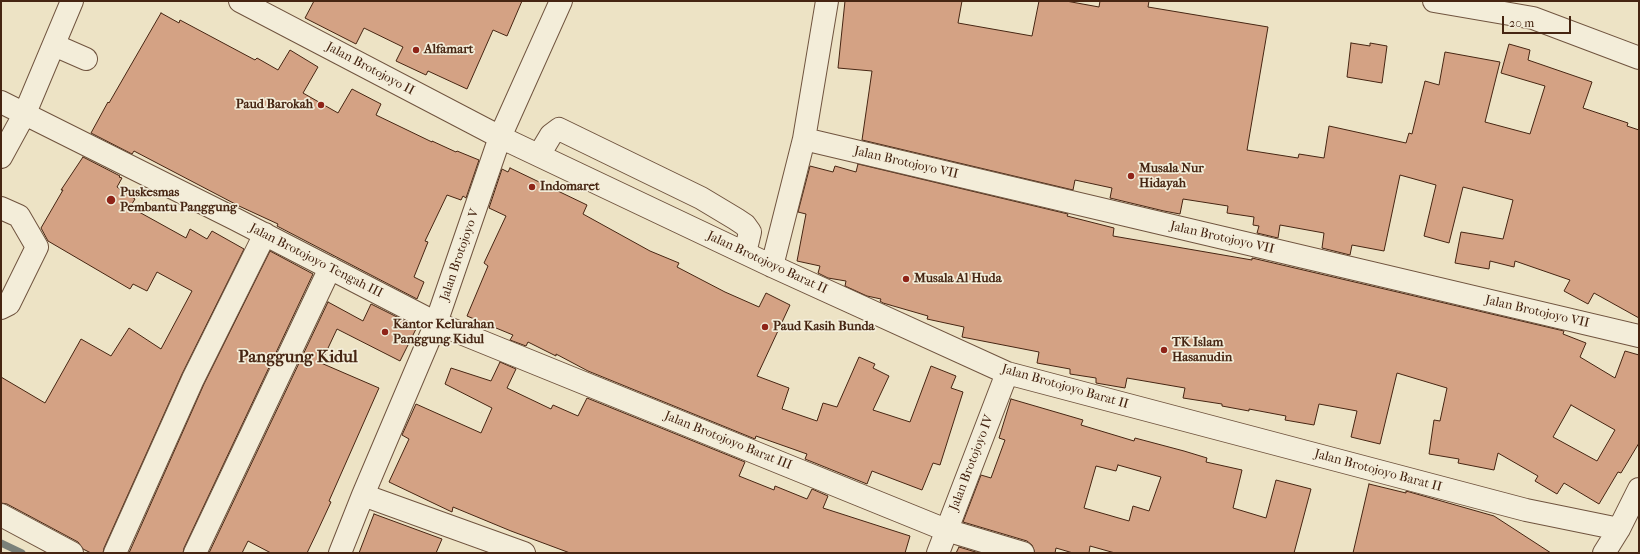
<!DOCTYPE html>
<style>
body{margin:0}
#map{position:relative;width:1640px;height:554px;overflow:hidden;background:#ede3c5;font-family:"IM FELL French Canon",serif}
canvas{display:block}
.frame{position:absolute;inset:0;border:2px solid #462512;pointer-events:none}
.scale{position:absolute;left:1502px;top:16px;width:69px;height:18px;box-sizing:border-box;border:2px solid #462512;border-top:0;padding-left:5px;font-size:12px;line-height:14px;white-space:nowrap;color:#462512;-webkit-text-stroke:3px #f3edd9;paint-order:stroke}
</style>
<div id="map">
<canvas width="1640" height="554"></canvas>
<div class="frame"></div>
<div class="scale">20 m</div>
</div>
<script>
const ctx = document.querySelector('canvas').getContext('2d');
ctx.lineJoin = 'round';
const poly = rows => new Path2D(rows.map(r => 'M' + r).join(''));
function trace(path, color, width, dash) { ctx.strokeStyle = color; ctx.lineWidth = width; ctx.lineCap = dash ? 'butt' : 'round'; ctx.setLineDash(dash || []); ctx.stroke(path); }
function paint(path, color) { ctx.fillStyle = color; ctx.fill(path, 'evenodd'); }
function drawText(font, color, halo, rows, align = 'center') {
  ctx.font = font + ' "IM FELL French Canon",serif'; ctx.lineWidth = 3.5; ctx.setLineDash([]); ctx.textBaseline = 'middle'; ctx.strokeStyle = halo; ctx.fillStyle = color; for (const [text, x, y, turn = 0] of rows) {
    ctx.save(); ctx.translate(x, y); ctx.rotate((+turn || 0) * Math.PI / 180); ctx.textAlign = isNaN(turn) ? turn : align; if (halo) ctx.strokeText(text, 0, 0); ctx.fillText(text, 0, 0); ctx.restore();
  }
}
trace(poly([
 [1,543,22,553]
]), '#7a8079', 7);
const building = poly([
 [314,1,522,1,507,36,493,30,467,89,428,71,426,75,396,61,403,47,364,28,356,44,305,18,314,1],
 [845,1,962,1,958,23,1032,36,1039,1,1066,1,1099,7,1100,1,1149,1,1148,7,1268,27,1247,150,1298,158,1299,154,1324,158,1329,126,1406,143,1409,133,1412,134,1425,81,1439,85,1445,52,1500,62,1485,122,1530,134,1545,86,1501,73,1509,44,1530,50,1528,60,1592,82,1583,108,1628,123,1627,126,1639,130,1639,318,1594,293,1588,304,1564,291,1570,280,1515,261,1514,267,1490,261,1489,269,1455,263,1461,232,1503,239,1513,200,1463,187,1449,243,1424,236,1436,185,1400,175,1384,251,1352,245,1350,255,1322,248,1324,233,1280,225,1278,238,1257,233,1259,226,1253,225,1254,217,1227,213,1228,206,1183,199,1180,214,1164,211,1110,198,1112,188,1075,180,1073,190,862,140,872,71,838,68,845,1],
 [161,13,179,23,180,20,255,60,257,58,278,70,290,50,318,67,303,93,338,113,352,89,381,104,376,115,432,142,432,141,456,152,457,151,479,160,466,198,463,196,461,200,447,195,425,241,428,242,414,277,424,282,417,299,277,226,278,224,239,206,134,151,132,154,91,133,108,102,109,103,161,13],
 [1351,43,1370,46,1370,43,1387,46,1382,83,1347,77,1351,43],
 [83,157,120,176,119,177,122,178,117,187,135,199,130,207,186,238,190,229,207,239,212,231,244,249,182,374,104,548,103,553,91,553,83,549,78,542,7,504,1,503,1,377,45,403,81,339,111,356,129,328,161,349,192,291,157,272,147,291,133,284,130,289,48,241,41,228,63,190,61,190,83,157],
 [858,164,1068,214,1067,216,1114,228,1113,236,1252,260,1252,258,1564,331,1563,334,1586,343,1580,357,1615,378,1625,351,1639,355,1639,443,1621,473,1618,472,1599,504,1564,483,1557,494,1535,481,1538,476,1498,453,1494,470,1458,463,1459,459,1429,454,1434,420,1440,421,1447,388,1397,373,1380,444,1351,437,1357,411,1319,404,1314,425,1285,420,1286,416,1249,409,1249,411,1222,406,1222,404,1183,398,1185,388,1127,378,1125,388,1096,383,1096,378,1070,374,1070,369,1037,363,1039,352,962,337,964,327,927,319,928,316,883,303,880,301,881,299,867,296,845,286,846,281,828,278,818,273,820,266,797,261,806,214,798,212,810,166,833,172,835,166,856,172,858,164],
 [1571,405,1615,430,1597,461,1553,437,1571,405],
 [510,168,587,205,583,214,650,251,679,263,677,267,725,292,759,307,766,293,790,305,757,376,789,388,782,409,817,421,823,403,837,407,859,357,875,364,873,368,889,376,873,410,910,422,931,366,956,376,951,388,963,392,940,465,933,463,922,490,872,471,867,484,805,459,807,454,756,436,755,439,588,371,556,354,556,356,528,342,526,346,510,340,513,335,467,316,488,266,484,263,506,216,489,208,502,169,508,172,510,168],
 [270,251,313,274,184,548,183,553,129,553,204,384,270,251],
 [328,302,363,321,371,304,417,327,400,361,337,329,321,363,379,388,329,501,331,502,318,530,307,553,271,553,248,541,242,553,209,553,328,302],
 [500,362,516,369,507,388,551,409,553,405,578,416,587,398,745,462,739,476,774,490,775,486,807,499,812,489,828,496,823,508,910,536,905,553,570,553,511,531,453,507,452,512,389,482,409,439,402,435,416,404,481,433,492,408,445,384,451,368,491,381,500,362],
 [1011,399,1083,420,1081,425,1134,441,1135,438,1184,451,1207,458,1206,462,1242,470,1233,508,1266,518,1276,480,1311,489,1294,553,1115,553,1090,546,1089,553,1073,553,1056,548,1055,553,1035,553,1032,545,1027,541,963,522,981,475,991,478,1005,440,999,438,1011,399],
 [1118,465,1161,477,1149,511,1133,506,1129,521,1084,508,1096,466,1116,471,1118,465],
 [1369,484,1406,493,1406,491,1494,516,1551,553,1353,553,1369,484],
 [374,514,442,539,436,553,359,553,374,514],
 [959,547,979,553,956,553,959,547]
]);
paint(building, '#d4a284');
trace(building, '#462512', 1);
const minor = poly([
 [240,1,500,137,772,266,1007,373,1526,510,1619,529],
 [1434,1,1533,18,1639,58],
 [54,45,86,59],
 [1,102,235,219,436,323,946,530,1023,553],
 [804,139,1639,336],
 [539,155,551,135,559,129,701,198,736,219,745,225,750,232,745,253],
 [1,157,25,113,72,1],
 [1,208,19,216,37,247,9,304,1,308],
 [772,266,804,139,827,1],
 [363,495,524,553],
 [1,515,72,553],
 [115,553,193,379,265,234],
 [195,553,330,268],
 [340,553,363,495,436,323,500,137,561,1],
 [938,553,1007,373],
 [1604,553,1619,529,1639,489]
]);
trace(minor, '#70543f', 24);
trace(minor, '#f3edd9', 22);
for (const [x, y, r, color] of [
 [416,50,4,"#8f2418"],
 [321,105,4,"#8f2418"],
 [1131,176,4,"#8f2418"],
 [532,187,4,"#8f2418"],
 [111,200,5,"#8f2418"],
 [906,279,4,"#8f2418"],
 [765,327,4,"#8f2418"],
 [385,332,4,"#8f2418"],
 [1164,350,4,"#8f2418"]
]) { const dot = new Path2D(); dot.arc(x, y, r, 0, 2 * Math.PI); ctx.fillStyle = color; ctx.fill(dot); trace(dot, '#f3edd9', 1.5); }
drawText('bold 13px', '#462512', '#f3edd9', [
 ["Alfamart",424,50],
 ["Paud Barokah",313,105,"right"],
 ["Musala Nur",1139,169],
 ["Hidayah",1139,184],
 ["Indomaret",540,187],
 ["Puskesmas",120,193],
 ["Pembantu Panggung",120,208],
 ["Musala Al Huda",914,279],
 ["Kantor Kelurahan",393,325],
 ["Panggung Kidul",393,340],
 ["Paud Kasih Bunda",773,327],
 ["TK Islam",1172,343],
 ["Hasanudin",1172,358]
], 'left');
drawText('13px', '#462512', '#f3edd9', [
 ["Jalan Brotojoyo II",370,69,28],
 ["Jalan Brotojoyo VII",906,163,13],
 ["Jalan Brotojoyo VII",1222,238,13],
 ["Jalan Brotojoyo V",460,255,-71],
 ["Jalan Brotojoyo Tengah III",316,261,27],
 ["Jalan Brotojoyo Barat II",767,263,25],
 ["Jalan Brotojoyo VII",1537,312,13],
 ["Jalan Brotojoyo Barat II",1065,387,16],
 ["Jalan Brotojoyo Barat III",728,441,22],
 ["Jalan Brotojoyo IV",972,463,-69],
 ["Jalan Brotojoyo Barat II",1378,471,15]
]);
drawText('bold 17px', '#462512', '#f3edd9', [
 ["Panggung Kidul",298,358]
]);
</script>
